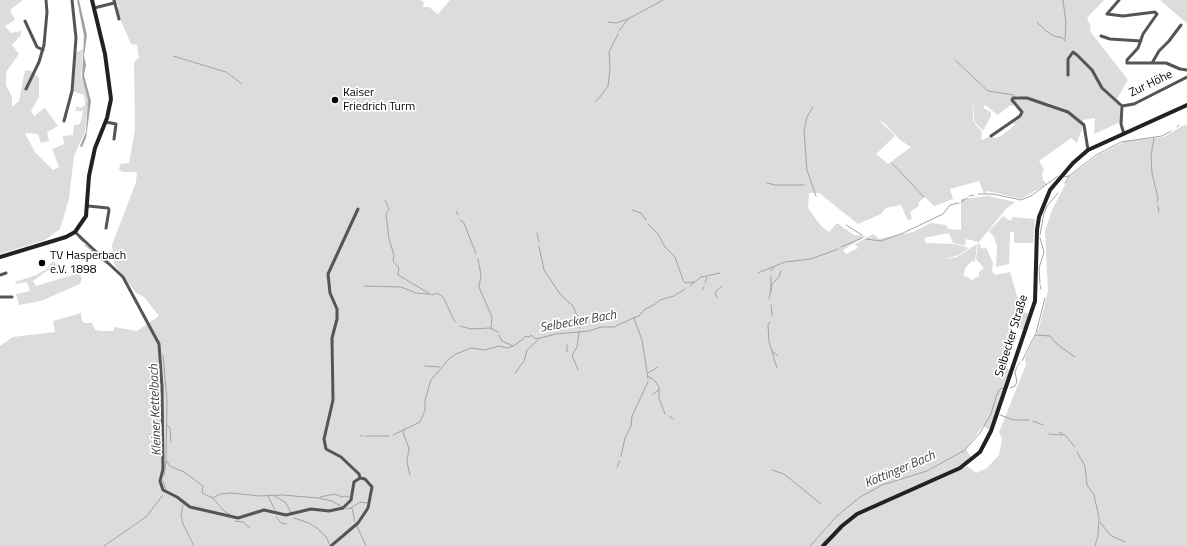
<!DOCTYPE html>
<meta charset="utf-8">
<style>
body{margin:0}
canvas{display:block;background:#fff}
</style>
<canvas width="1187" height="546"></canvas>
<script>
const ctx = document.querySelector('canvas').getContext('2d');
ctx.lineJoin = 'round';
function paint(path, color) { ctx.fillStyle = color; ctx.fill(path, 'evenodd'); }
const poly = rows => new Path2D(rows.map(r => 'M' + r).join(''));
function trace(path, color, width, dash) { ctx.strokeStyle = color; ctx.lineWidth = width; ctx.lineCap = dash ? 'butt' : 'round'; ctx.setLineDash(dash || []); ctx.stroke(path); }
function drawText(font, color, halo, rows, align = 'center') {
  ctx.font = font + ' "Titillium Web",sans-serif'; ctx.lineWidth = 3.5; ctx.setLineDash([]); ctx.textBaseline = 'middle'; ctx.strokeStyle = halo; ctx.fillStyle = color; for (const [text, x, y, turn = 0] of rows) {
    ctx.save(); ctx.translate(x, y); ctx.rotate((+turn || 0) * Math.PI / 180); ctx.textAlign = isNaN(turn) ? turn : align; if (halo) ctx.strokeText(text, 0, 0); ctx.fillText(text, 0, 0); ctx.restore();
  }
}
paint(poly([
 [0,0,23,0,10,10,15,20,5,26,11,33,21,31,21,35,12,45,19,54,6,72,6,85,12,97,12,107,19,101,25,70,31,71,39,78,39,97,31,111,34,116,45,108,58,126,47,132,49,141,41,143,38,134,25,133,35,152,53,170,59,167,52,149,64,144,63,136,73,135,74,125,80,124,83,111,76,111,76,106,80,108,85,105,84,95,72,91,75,53,83,49,81,77,88,94,88,105,85,132,74,156,69,199,60,229,45,240,0,254],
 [115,0,420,0,424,2,423,7,429,7,438,14,450,0,1104,0,1087,18,1091,27,1090,31,1128,80,1117,99,1120,107,1120,122,1094,134,1095,118,1083,120,1084,125,1068,111,1048,103,1018,96,1012,98,1015,105,1009,106,998,115,985,105,983,108,991,112,991,116,983,131,974,121,974,99,973,121,982,132,981,138,982,140,991,136,995,138,1001,136,1015,125,1013,123,1021,116,1023,112,1013,100,1014,98,1025,99,1067,112,1083,126,1077,143,1071,138,1039,161,1044,169,1042,174,1043,180,1047,184,1021,199,988,191,984,194,979,181,950,189,953,199,934,206,925,197,918,203,919,206,910,212,912,218,908,221,901,205,886,208,881,214,858,224,819,193,809,193,808,208,821,226,829,232,837,223,854,235,866,236,843,250,846,254,858,248,855,244,873,234,879,239,913,232,931,223,946,225,949,229,961,230,961,199,988,196,1015,202,1006,209,979,242,966,239,965,246,953,243,949,233,924,238,926,243,954,244,969,248,959,255,944,259,957,257,977,244,975,262,972,261,966,267,964,274,965,278,967,276,971,280,979,276,979,272,984,268,976,259,978,244,979,243,982,249,986,247,993,263,992,271,995,275,1010,272,1018,299,1017,312,1029,313,1024,330,1008,325,1011,347,1006,367,1010,371,990,430,983,426,966,449,972,459,959,466,854,514,832,533,821,546,0,546,0,346,13,337,55,332,53,321,81,313,82,321,84,323,92,323,95,330,100,331,114,331,114,327,137,331,159,316,144,297,136,293,114,264,112,245,136,182,137,172,123,172,119,170,120,164,129,163,135,130,134,62,139,58,137,45,131,44,120,19,117,8,119,7],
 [878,119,884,123,900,140,911,147,888,164,876,154,895,136],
 [1160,0,1187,0,1187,23,1183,20],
 [1187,125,1187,546,825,546,855,517,967,466,976,473,987,468,999,455,1002,439,999,432,1026,365,1025,358,1039,328,1048,291,1045,231,1052,210,1069,177,1098,155,1126,141,1164,137,1182,126],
 [1003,216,1011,221,1012,217,1035,219,1033,243,1014,243,1014,232,1010,232,1009,264,996,267,997,246,994,237,989,231],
 [53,261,59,267,51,268,33,281,36,286,89,270,80,274,82,279,80,284,41,301,19,305,16,294,30,291,27,282,16,284,15,282,36,275,45,270]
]), '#dcdcdc');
paint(poly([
 [77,0,79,0,87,35,84,56,86,65,84,75,91,101,86,138,82,147,80,146,86,132,88,100,82,77,84,36]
]), '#a3a3a3');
trace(poly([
 [1063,0,1066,23,1065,39],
 [608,22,616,23,628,19],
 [1037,22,1046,31,1054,36,1063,38,1065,41],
 [619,31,628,19,663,0],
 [173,56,226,72,242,84],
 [955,60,988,91,1014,95],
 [595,102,600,97,608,86,610,69,609,52,618,34],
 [813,107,807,117,804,131,807,170,816,196],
 [1177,127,1179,125],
 [1154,138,1151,156,1152,173,1158,198,1157,202],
 [892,163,924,197],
 [1064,177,1069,176,1096,155,1121,142,1162,136,1171,131],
 [767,183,775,185,804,185],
 [1065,183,1069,176],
 [978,194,993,194,1021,200,1031,196,1058,176],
 [969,196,974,195],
 [385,200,389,209,386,214,389,239,394,255,393,261,399,268,398,275,432,295,437,293,443,297,455,322],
 [961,202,967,198],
 [1158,206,1159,212],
 [632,210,641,213,646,220],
 [456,211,458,215],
 [460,220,464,223,476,254],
 [648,224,658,234,665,247,675,257,683,280,685,283,694,282],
 [846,225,862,235],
 [537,233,539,242],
 [1040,235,1044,213,1047,206,1058,193],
 [79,238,83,242],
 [1040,238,1044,252,1039,268,1040,283],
 [866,239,881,241,903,233,943,214,950,205,959,203],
 [85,245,90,249],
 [539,246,544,270,560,294,573,306,580,323,580,328],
 [841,247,862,238],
 [91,250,95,254],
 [96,255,107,264],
 [478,259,481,275,479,287,492,317,491,329],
 [771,271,774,267],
 [758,273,785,262,811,259,838,249],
 [771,276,771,292],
 [705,283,707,277],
 [1040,285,1041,289],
 [364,286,401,287,416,293,429,294],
 [690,286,701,277,720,273],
 [702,290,704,287],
 [717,298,715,292,722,286],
 [769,299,772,284,779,277,781,271],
 [771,305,772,316],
 [634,318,642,340,648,379],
 [770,322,768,325,769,342,777,368],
 [460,326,471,329,490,328,498,332],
 [1036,333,1045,298],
 [499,335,502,341,513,346,522,340,525,336,530,337,531,335,536,339,556,334,589,331,601,327,614,327,631,319,639,316,645,309,654,305,660,300,674,296,685,289],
 [1035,335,1050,336,1058,345,1075,357],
 [772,351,778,356],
 [567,352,567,345],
 [163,355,167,401,166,460,170,466,184,472,203,486,202,493,213,498,220,494,231,493,260,496,282,495,318,498,332,501,342,507],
 [1022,361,1035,335],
 [1018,365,1020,363],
 [425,366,440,367],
 [578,370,572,355,577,347,579,332],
 [515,373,524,361,527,350,538,340],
 [648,373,658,367],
 [648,376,655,381,659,387,659,398,665,414],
 [1010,388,1015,386,1017,382,1015,372,1017,367],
 [653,394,659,390],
 [1000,415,1014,420,1029,420],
 [669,416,673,419],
 [1033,421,1043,425],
 [167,425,170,428,171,442],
 [404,429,403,433,409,448,407,462,410,475],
 [1059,432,1066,436,1075,447],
 [1049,434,1062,435],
 [360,435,362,436],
 [393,435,420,422,425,410,425,400,431,380,449,359,456,354,471,348,485,350,499,346,507,348,513,346],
 [365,436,389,436],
 [1077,452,1085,466,1087,485,1094,495,1099,518,1098,535,1095,546],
 [621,456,625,438,631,426,632,416,648,382],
 [617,467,620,461],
 [772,470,784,474,821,504],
 [164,476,166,461],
 [163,481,166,490],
 [268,496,275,510],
 [274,496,285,502,291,512],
 [320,497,335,494,342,497,345,496,349,497],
 [213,498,224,511,231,515],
 [183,505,181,515,183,524,194,546],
 [351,508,360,502,367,503],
 [346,509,352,508,355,522],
 [276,516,281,523,286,524],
 [294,518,309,523,317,528,327,538,329,544],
 [235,521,243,522,250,528],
 [1100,522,1110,535,1125,542],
 [357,526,366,546],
 [104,546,146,517,163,495],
 [810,546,837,516,860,497,882,485,927,471,965,450,980,433,991,414,997,394,1000,389,1003,388]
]), '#a3a3a3', 1);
trace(poly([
 [114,0,119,19],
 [1119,0,1107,14,1123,16,1155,12,1157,14,1143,34,1138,48,1127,60,1127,63,1166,63,1180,69,1187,70],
 [94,8,114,3],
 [25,21,37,47,43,50],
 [1101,36,1110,39,1141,41],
 [1152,63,1159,51,1169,41,1181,25],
 [1068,75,1068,59,1073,52,1077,55,1092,70,1102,88,1122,106,1121,124,1124,134],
 [26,89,39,62,44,45,47,12,46,0],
 [1122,106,1134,104,1187,77],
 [64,121,72,91,76,38,72,0],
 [106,122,116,124,114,139],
 [991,136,1020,116,1022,112,1012,100,1013,98,1027,98,1068,112,1084,125,1088,150],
 [88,206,108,208,109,210,106,228],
 [358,209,328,274,330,293,337,309,337,319,332,338,333,400,324,439,326,449,341,457,359,474,360,478],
 [75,232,123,277,159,344,162,387,163,469,160,481,163,490,177,497,190,507,238,518,264,510,286,515,311,509,329,511,343,508,351,500,354,482,360,478,365,479,372,487,368,508,358,523,331,546],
 [0,275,6,273],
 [0,297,12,297]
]), '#555', 3);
trace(poly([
 [0,257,66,237,75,232,86,216,89,176,95,148,107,118,111,99,105,54,92,0],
 [823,546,842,526,857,514,960,468,980,452,991,431,1035,301,1037,230,1039,217,1050,190,1073,163,1088,150,1187,105]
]), '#222', 4);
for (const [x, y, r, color] of [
 [335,100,4,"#000"],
 [42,263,4,"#000"]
]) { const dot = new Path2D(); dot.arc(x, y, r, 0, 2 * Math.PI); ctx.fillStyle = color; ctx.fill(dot); trace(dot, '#fff', 1.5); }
drawText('12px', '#000', '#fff', [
 ["Zur Höhe",1151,84,-26],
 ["Selbecker Straße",1012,336,-73]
]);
drawText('12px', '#000', '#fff', [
 ["Kaiser",343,93],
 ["Friedrich Turm",343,107],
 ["TV Hasperbach",50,256],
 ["e.V. 1898",50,270]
], 'left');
drawText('italic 13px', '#444', '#fff', [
 ["Selbecker Bach",578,322,-10],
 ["Kleiner Kettelbach",156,410,-92],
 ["Köttinger Bach",900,470,-23]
]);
</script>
